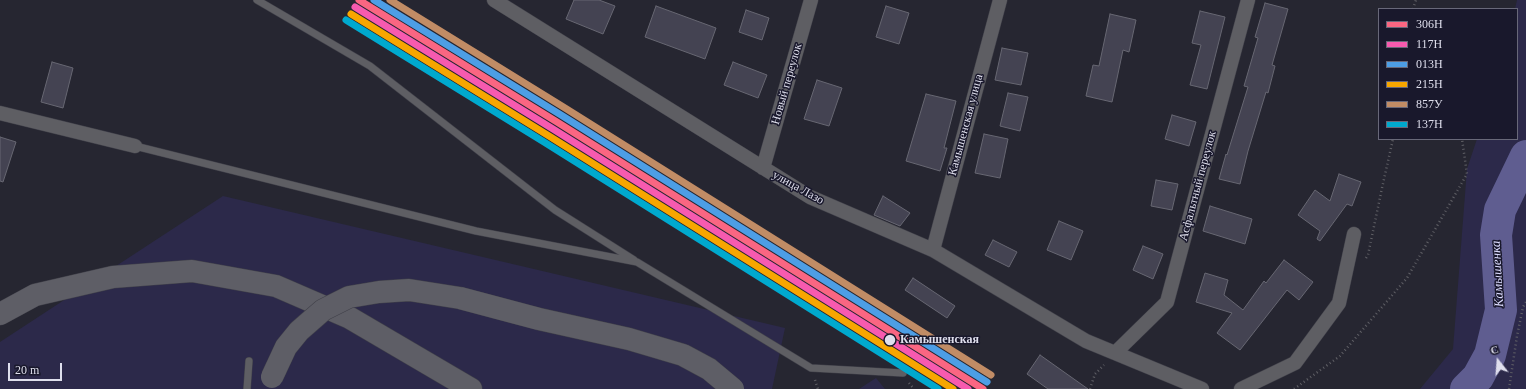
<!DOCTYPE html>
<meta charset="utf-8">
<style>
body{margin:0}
#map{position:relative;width:1526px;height:389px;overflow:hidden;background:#262631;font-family:Georgia,serif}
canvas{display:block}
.legend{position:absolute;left:1378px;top:8px;width:140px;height:132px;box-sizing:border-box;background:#19182c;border:1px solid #686879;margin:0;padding:5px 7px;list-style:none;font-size:12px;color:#dfdfed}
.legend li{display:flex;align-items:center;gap:8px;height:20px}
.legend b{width:20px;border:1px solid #686879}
.north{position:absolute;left:1478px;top:341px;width:40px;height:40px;-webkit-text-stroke:3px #19182c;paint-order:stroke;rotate:343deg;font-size:11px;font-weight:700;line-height:16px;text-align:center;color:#dfdfed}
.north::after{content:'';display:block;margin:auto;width:14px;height:18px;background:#dfdfed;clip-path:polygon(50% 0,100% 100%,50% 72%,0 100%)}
.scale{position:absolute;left:8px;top:363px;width:54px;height:18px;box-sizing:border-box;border:2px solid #dfdfed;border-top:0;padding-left:5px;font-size:12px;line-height:14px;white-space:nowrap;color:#dfdfed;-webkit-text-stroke:3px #19182c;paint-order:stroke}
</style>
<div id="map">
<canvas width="1526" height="389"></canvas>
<ul class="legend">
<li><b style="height:5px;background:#fa6682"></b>306Н</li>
<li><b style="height:5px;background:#f75aaf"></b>117Н</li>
<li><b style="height:5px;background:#4d9ee5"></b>013Н</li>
<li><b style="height:5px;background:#f7a600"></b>215Н</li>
<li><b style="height:5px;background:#c18c65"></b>857У</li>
<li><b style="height:5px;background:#00a9ce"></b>137Н</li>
</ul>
<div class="north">С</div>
<div class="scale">20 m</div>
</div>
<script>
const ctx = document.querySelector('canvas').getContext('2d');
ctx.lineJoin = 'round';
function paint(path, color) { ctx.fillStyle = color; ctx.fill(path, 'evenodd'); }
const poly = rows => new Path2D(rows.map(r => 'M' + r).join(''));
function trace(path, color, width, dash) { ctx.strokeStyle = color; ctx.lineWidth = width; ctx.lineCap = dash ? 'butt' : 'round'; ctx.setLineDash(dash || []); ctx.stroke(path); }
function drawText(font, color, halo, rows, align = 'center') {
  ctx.font = font + ' Georgia,serif'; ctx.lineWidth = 3; ctx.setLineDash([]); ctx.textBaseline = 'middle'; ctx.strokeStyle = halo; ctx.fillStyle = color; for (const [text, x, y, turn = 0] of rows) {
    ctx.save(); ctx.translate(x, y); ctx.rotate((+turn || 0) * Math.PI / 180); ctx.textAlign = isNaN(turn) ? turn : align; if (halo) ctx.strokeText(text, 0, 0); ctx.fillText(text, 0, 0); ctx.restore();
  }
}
paint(poly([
 [1517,0,1526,0,1526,389,1420,389,1453,349,1467,169,1477,139,1517,139,1517,9,1515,9],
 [223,196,785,328,772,389,0,389,0,342],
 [876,378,885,389,859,389]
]), '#2c294a');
trace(poly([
 [1466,389,1478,377,1490,355,1501,310,1496,235,1500,210,1526,156]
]), '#5f5d90', 32);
const building = poly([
 [574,0,599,0,615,6,603,34,566,19,574,0],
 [1265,3,1288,9,1272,65,1275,66,1268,93,1266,92,1248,151,1240,184,1219,179,1226,154,1227,155,1248,87,1244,86,1258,38,1255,37,1265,3],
 [656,6,716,28,705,59,645,37,656,6],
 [886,6,909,13,899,44,876,37,886,6],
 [746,10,769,18,762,40,739,32,746,10],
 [1200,11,1225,17,1207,89,1190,85,1201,45,1192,43,1200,11],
 [1110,14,1136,20,1129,52,1123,50,1112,102,1086,96,1093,65,1099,66,1110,14],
 [1002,48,1028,53,1021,85,995,80,1002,48],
 [52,62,73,68,63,108,41,102,52,62],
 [733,62,767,75,758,98,724,85,733,62],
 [817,80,842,88,829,126,804,119,817,80],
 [1008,93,1028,97,1020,131,1000,126,1008,93],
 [926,94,956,101,944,148,947,148,940,171,906,161,926,94],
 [1172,115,1196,122,1189,146,1165,139,1172,115],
 [984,134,1008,139,1000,178,975,173,984,134],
 [0,137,16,142,3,182,0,181,0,137],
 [1339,174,1361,182,1352,206,1347,204,1320,241,1317,239,1320,231,1298,215,1315,190,1330,201,1339,174],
 [1156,180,1178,184,1172,210,1151,206,1156,180],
 [883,196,910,213,900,226,874,215,883,196],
 [1210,206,1252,219,1245,244,1203,231,1210,206],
 [1059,221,1083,231,1071,260,1047,250,1059,221],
 [993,240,1017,252,1009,267,985,255,993,240],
 [1143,246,1163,254,1153,279,1133,270,1143,246],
 [1284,260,1313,282,1299,300,1287,290,1240,350,1217,333,1232,313,1196,302,1205,273,1228,280,1224,295,1243,310,1264,281,1266,283,1284,260],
 [913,278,955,306,947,318,905,290,913,278],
 [1040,355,1088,389,1048,389,1027,374,1040,355]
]);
paint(building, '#444352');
trace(building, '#676772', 1);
const service = poly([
 [257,0,370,66,555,210,634,260],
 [135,146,476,231,637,262,811,368,903,373],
 [247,389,249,361]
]);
const minor = poly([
 [494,0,810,197,933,250,1086,341,1202,389],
 [0,113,135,146],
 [763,168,811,0],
 [933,250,1000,0],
 [1115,353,1167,302,1248,0],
 [1241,389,1295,363,1339,303,1354,234]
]);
const trunk = poly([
 [0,314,35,295,113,277,192,271,276,286,350,318,471,389]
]);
trace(service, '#41414a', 8);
trace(minor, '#41414a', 15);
trace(trunk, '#41414a', 23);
trace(poly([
 [1413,9,1416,0],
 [1366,258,1368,255,1382,188,1393,139],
 [815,380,818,389],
 [909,383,914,389],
 [1090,389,1095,374,1104,365],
 [1294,389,1340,356,1407,278,1467,174,1462,139],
 [1509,389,1517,336,1523,307,1526,302]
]), '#606066', 2.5, [1, 3]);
trace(service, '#5e5e63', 7);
trace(minor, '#5e5e63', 14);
trace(trunk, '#5e5e66', 22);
const trunkBridge = poly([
 [272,377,286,347,299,331,323,310,349,297,379,292,409,290,460,298,539,319,629,339,683,355,709,369,733,389]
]);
trace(trunkBridge, '#41414a', 23, []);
trace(trunkBridge, '#5e5e66', 22);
trace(poly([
 [359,0,557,122,983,389]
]), '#fa6682', 7);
trace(poly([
 [355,7,553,129,968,389]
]), '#f75aaf', 7);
trace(poly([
 [374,0,561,115,987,382]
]), '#4d9ee5', 7);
trace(poly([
 [351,14,549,136,953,389]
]), '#f7a600', 7);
trace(poly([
 [390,0,565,108,991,375]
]), '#c18c65', 7);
trace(poly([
 [346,20,544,142,938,389]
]), '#00a9ce', 7);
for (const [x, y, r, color] of [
 [890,340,6,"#dfdfed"]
]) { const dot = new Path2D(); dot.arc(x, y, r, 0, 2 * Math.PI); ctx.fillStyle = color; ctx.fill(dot); trace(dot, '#19182c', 1.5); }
drawText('12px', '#dfdfed', '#19182c', [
 ["Новый переулок",787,84,-74],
 ["Камышенская улица",966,125,-75],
 ["Асфальтный переулок",1198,186,-75],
 ["улица Лазо",798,188,29]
]);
drawText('bold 12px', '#dfdfed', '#19182c', [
 ["Камышенская",900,340]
], 'left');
drawText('italic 13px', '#ddf', '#19182c', [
 ["Камышенка",1498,274,-93]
]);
</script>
